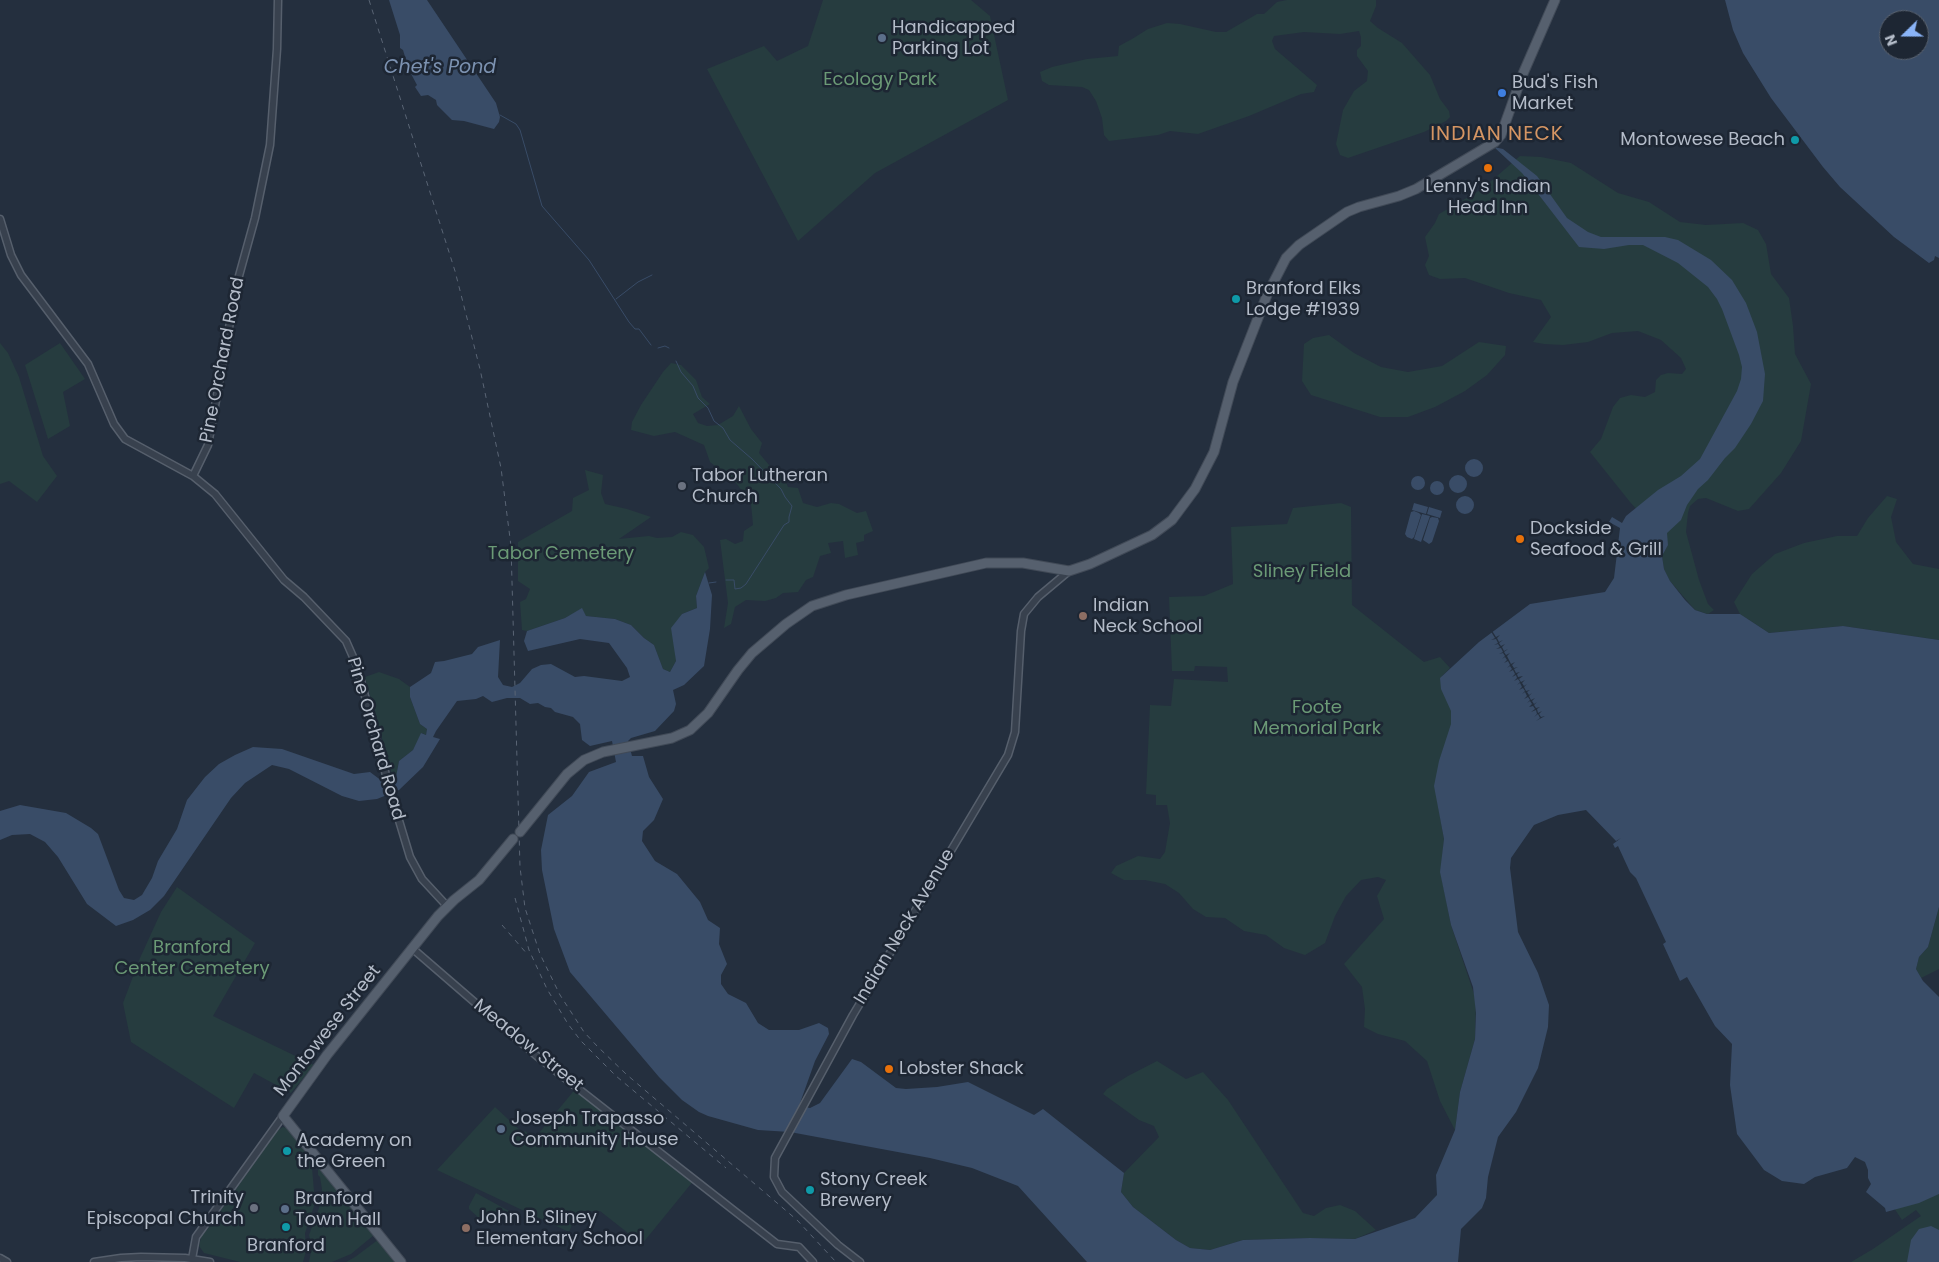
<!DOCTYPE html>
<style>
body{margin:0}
#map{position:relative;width:1939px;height:1262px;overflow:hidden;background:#242f3e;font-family:Poppins,sans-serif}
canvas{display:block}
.north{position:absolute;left:1879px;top:10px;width:50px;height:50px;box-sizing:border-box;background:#1d2633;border:1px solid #59626f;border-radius:50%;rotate:248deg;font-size:14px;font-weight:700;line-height:20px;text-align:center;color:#b4bcc9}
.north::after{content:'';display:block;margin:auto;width:18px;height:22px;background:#8ab4f8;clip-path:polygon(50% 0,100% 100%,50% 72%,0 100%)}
</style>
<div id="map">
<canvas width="1939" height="1262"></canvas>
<div class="north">N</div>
</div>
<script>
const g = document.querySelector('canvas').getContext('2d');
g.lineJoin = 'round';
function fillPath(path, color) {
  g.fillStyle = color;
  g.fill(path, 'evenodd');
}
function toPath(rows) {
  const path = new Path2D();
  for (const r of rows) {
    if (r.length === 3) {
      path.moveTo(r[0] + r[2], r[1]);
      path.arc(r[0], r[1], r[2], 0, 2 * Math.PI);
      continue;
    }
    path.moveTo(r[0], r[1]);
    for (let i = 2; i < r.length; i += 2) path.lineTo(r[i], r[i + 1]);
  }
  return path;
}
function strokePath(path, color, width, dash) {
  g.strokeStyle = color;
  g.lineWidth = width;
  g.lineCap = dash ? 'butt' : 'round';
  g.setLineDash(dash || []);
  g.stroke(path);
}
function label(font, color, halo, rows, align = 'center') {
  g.font = font + ' Poppins,sans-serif';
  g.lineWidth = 5;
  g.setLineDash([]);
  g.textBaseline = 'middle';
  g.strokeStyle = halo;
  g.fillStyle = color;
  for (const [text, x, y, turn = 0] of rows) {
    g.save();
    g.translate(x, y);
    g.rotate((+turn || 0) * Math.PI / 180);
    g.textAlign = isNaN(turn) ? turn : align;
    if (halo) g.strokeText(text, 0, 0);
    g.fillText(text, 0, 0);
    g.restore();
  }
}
const green = toPath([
 [823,0,971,0,990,16,1008,100,875,173,798,241,707,69,764,46,777,61,808,46],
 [1287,0,1376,0,1376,6,1370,21,1378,28,1402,43,1430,75,1440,99,1449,111,1450,117,1446,121,1424,132,1348,158,1340,155,1336,144,1343,110,1354,91,1367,81,1368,71,1357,56,1357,50,1361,46,1361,37,1359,31,1340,34,1304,32,1274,36,1272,41,1275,49,1317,85,1314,92,1301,94,1249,116,1198,134,1170,131,1158,135,1109,141,1104,135,1102,118,1096,101,1089,90,1082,87,1049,85,1042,81,1040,72,1052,67,1087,59,1118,56,1119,46,1132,39,1148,29,1167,23,1180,24,1216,32,1226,32,1257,14,1264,14,1277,2],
 [1520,156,1541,157,1571,163,1618,193,1649,202,1680,222,1706,225,1743,223,1758,230,1766,244,1771,274,1789,298,1793,326,1795,354,1811,384,1801,441,1781,473,1749,509,1738,511,1706,498,1698,499,1690,506,1688,513,1686,532,1699,580,1708,604,1714,610,1708,614,1695,610,1670,581,1664,569,1662,556,1668,544,1630,502,1590,452,1601,439,1613,407,1620,398,1631,395,1645,397,1655,392,1656,380,1661,375,1668,373,1682,374,1686,369,1681,358,1661,340,1638,331,1612,333,1588,342,1563,345,1544,344,1533,342,1551,317,1541,300,1509,293,1465,278,1440,279,1429,275,1425,265,1429,256,1425,237,1435,223,1439,214,1482,189],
 [1329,335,1354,353,1381,367,1408,372,1442,366,1479,342,1506,346,1505,355,1487,375,1465,391,1435,407,1408,417,1380,417,1311,395,1302,381,1304,344,1313,338],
 [0,343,8,353,19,377,43,456,57,476,37,502,9,481,0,484],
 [60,343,85,379,63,392,70,426,48,439,25,365],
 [671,363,681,365,696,380,702,397,710,404,693,414,698,423,707,426,718,425,733,416,739,406,751,429,762,443,759,453,769,465,781,471,788,487,798,488,803,503,817,507,831,503,839,504,857,513,866,511,873,531,864,535,864,541,856,543,858,555,845,558,843,541,828,543,831,553,820,556,813,577,806,580,798,592,783,593,776,598,765,601,746,600,735,607,731,624,724,628,728,603,720,540,726,539,735,544,743,541,744,531,753,525,751,504,737,484,710,462,704,445,675,432,654,436,631,430,632,422,641,405,663,372],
 [585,470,603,475,601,493,605,504,627,509,651,517,619,539,649,536,657,538,672,537,681,532,693,535,704,547,709,568,705,572,696,596,697,608,682,614,679,620,675,623,676,661,670,672,663,669,654,645,644,638,631,625,615,619,586,616,582,609,565,618,527,631,522,630,520,602,526,599,530,589,518,581,518,542,572,511,573,498,589,490],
 [1887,496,1897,499,1891,517,1896,542,1913,564,1939,569,1939,640,1843,626,1769,633,1740,614,1734,602,1752,574,1775,554,1804,543,1837,536,1857,536,1868,518],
 [1341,503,1351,507,1352,605,1424,662,1440,657,1450,668,1442,676,1460,713,1437,799,1444,839,1441,874,1451,925,1476,1000,1475,1039,1460,1092,1455,1130,1440,1101,1427,1061,1405,1041,1378,1034,1364,1027,1365,1009,1362,987,1344,964,1384,919,1377,896,1386,880,1378,877,1361,880,1346,896,1335,916,1325,943,1305,955,1284,948,1266,935,1244,931,1225,918,1206,917,1193,909,1179,893,1165,884,1145,880,1124,880,1111,873,1116,866,1138,856,1160,859,1165,852,1170,823,1167,805,1156,805,1156,795,1146,794,1150,705,1171,706,1174,679,1228,682,1227,667,1195,666,1194,671,1172,671,1169,597,1204,596,1233,584,1231,527,1287,524,1293,508],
 [379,672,399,679,410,687,410,697,420,724,427,729,426,735,422,733,413,750,399,761,396,777,393,778,365,677],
 [177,887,255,943,213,1016,314,1065,291,1093,254,1073,234,1108,131,1042,123,1003,140,958,161,912],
 [1939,907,1939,969,1921,978,1916,969,1919,957,1928,947],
 [1157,1061,1186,1079,1203,1072,1228,1100,1303,1213,1314,1216,1326,1208,1340,1205,1355,1211,1376,1230,1355,1239,1310,1238,1243,1240,1210,1250,1190,1248,1176,1240,1133,1207,1121,1192,1124,1173,1159,1137,1154,1126,1139,1120,1103,1094,1107,1089,1128,1076],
 [577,1087,695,1179,642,1244,600,1211,577,1212,569,1232,437,1170,495,1107,523,1133,525,1131,534,1139],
 [283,1127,289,1129,311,1155,315,1203,305,1233,306,1251,303,1262,240,1262,204,1253,199,1246,202,1234,207,1230,278,1130],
 [318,1165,374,1233,374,1235,351,1254,332,1262,309,1262,312,1247,309,1235,319,1208,322,1189,320,1177,318,1175],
 [1939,1189,1939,1234,1911,1262,1851,1262,1873,1249,1921,1216,1916,1210,1902,1220,1892,1205],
 [476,1193,509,1211,506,1216,480,1219,469,1209,469,1206],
 [379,1239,397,1262,346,1262,355,1257]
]);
const water = toPath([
 [389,0,427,0,496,103,500,117,499,122,494,129,464,121,452,120,437,105,436,100,428,95,421,96,415,87,417,85,409,70,403,50,400,48,400,35],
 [1725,0,1939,0,1939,258,1935,256,1934,260,1929,263,1894,237,1840,187,1823,167,1771,98,1743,53,1733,30],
 [1889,20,1919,20,1919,50,1889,50],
 [1494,147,1503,149,1537,176,1567,218,1588,232,1601,237,1665,237,1678,240,1711,260,1732,280,1746,303,1757,332,1765,374,1763,401,1751,424,1735,448,1725,458,1708,480,1698,489,1687,505,1681,520,1667,533,1668,545,1662,556,1664,569,1670,581,1685,600,1695,610,1707,614,1740,614,1769,633,1843,626,1939,640,1939,907,1928,947,1919,957,1916,969,1923,981,1939,997,1939,1194,1919,1203,1886,1212,1885,1208,1866,1192,1871,1184,1868,1178,1868,1170,1865,1162,1855,1157,1847,1168,1815,1177,1804,1184,1782,1181,1764,1170,1737,1134,1730,1085,1732,1044,1715,1026,1687,977,1680,981,1663,944,1666,942,1636,878,1630,872,1618,846,1615,848,1613,844,1621,838,1616,841,1586,810,1558,815,1534,825,1511,858,1510,868,1518,932,1538,973,1549,1005,1548,1027,1538,1068,1516,1112,1498,1137,1488,1177,1486,1198,1482,1208,1461,1229,1458,1262,1087,1262,1018,1186,972,1168,930,1158,790,1132,758,1130,708,1116,699,1112,682,1100,659,1077,570,972,554,929,542,870,541,850,548,815,572,796,589,772,616,762,612,741,590,746,582,740,580,724,573,717,555,712,551,708,545,707,538,703,530,704,520,698,507,698,492,702,483,696,476,699,457,701,436,731,433,737,440,739,423,767,399,790,377,799,359,801,342,796,289,769,272,765,245,783,231,798,164,896,150,910,133,920,116,926,87,904,58,857,45,842,30,834,12,835,0,840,0,811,20,805,66,813,91,828,98,834,119,890,124,898,134,900,142,895,152,878,158,861,177,829,187,800,205,777,219,764,235,755,253,747,282,749,354,774,370,772,382,781,396,777,399,761,413,750,421,733,426,735,427,729,420,724,410,697,410,687,431,673,435,662,444,661,472,654,478,647,500,640,498,677,503,685,512,687,520,683,532,669,541,665,551,664,575,677,584,676,622,681,630,677,627,668,609,643,580,639,528,651,524,641,527,631,565,618,582,608,586,616,615,619,631,625,644,638,654,645,663,669,670,672,676,661,671,628,682,614,697,608,696,596,705,572,712,595,710,629,704,666,684,685,673,690,676,704,674,711,655,731,631,738,628,741,632,756,643,756,649,777,663,799,654,820,643,831,642,841,655,861,677,874,700,902,708,920,720,928,719,944,727,964,721,975,721,984,728,994,746,1003,758,1023,769,1030,799,1030,819,1023,828,1028,829,1034,815,1061,799,1106,810,1108,820,1103,852,1059,861,1062,896,1088,906,1089,937,1087,968,1082,1034,1115,1043,1109,1124,1173,1121,1192,1133,1207,1176,1240,1190,1248,1210,1250,1243,1240,1310,1238,1355,1239,1415,1218,1437,1195,1436,1175,1455,1130,1460,1092,1475,1039,1476,1013,1473,987,1451,925,1440,872,1444,839,1434,786,1439,761,1451,724,1451,711,1441,689,1440,678,1479,642,1530,604,1605,592,1614,578,1620,528,1609,522,1612,517,1622,523,1626,516,1658,490,1681,476,1700,459,1737,391,1741,379,1742,367,1739,355,1722,309,1717,299,1708,287,1678,263,1643,245,1629,245,1604,249,1579,247,1522,173],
 [1474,468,9],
 [1458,484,9],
 [1418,483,7],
 [1437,488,7],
 [1465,505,9],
 [1414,503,1428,507,1426,514,1412,510],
 [1429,507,1442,511,1440,518,1427,514],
 [1414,511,1419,513,1421,515,1414,537,1412,539,1407,537,1405,534,1411,512],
 [1422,514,1430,516,1421,542,1414,539],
 [1432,517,1438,518,1439,521,1432,542,1429,544,1423,540,1430,518],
 [1931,1226,1939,1230,1939,1262,1907,1262,1911,1240,1919,1229]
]);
const pier = toPath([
 [1491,629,1496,637,1500,635,1497,638,1499,642,1503,640,1499,643,1501,646,1505,644,1502,647,1504,651,1508,649,1504,652,1506,655,1510,653,1507,656,1509,660,1513,658,1509,660,1511,664,1515,662,1512,665,1514,668,1518,667,1514,669,1516,673,1520,672,1517,674,1518,677,1523,676,1519,679,1521,682,1525,680,1522,683,1524,686,1527,684,1524,687,1526,691,1530,690,1527,692,1529,695,1532,693,1529,696,1531,700,1535,698,1532,701,1534,704,1537,702,1534,705,1536,708,1540,707,1537,709,1538,713,1542,711,1539,714,1541,717,1545,716,1536,721,1540,718,1538,714,1534,717,1537,714,1536,710,1531,712,1535,709,1533,706,1529,707,1532,704,1530,701,1527,703,1530,700,1528,697,1524,699,1527,696,1525,692,1522,694,1525,691,1523,688,1519,690,1522,687,1520,683,1517,685,1520,682,1518,679,1514,681,1517,678,1516,675,1512,677,1515,674,1513,670,1509,672,1512,669,1510,666,1507,668,1510,665,1508,661,1504,663,1507,660,1505,657,1502,659,1505,656,1503,653,1499,654,1503,652,1501,648,1496,649,1500,647,1498,644,1494,645,1498,643,1496,639,1491,640,1495,638,1490,630]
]);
const stream = toPath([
 [500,115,516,124,520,130,542,206,589,260,629,322,635,329,639,329,651,345],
 [616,299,638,282,652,275],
 [658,348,665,346,669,348],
 [676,361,681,372,693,386,698,398,708,408,714,421,723,428,730,440,752,459,781,489,785,497,792,506,789,517,789,522,784,525,746,584,741,588,735,589,734,580,726,580],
 [709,583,716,582]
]);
const minor = toPath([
 [0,219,11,255,21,275,88,364,114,424,125,439,193,476,215,494,284,580,304,597,346,641,357,666,391,794,410,857,422,879,447,906],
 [193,476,208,445,237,283,255,218,270,145,277,49,278,0],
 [413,949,538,1057,732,1209,777,1244,799,1247,813,1262],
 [0,1258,7,1262],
 [192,1259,196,1237,283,1116],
 [94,1262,121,1258,141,1257,185,1258,210,1262],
 [860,1262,838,1245,782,1192,774,1177,775,1158,853,1015,1008,755,1015,732,1021,631,1024,614,1038,597,1069,571]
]);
const major = toPath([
 [520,832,567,774,584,760,603,752,672,738,690,730,708,713,738,670,752,653,786,624,812,606,846,595,986,563,1023,563,1069,571,1090,564,1152,535,1172,520,1195,489,1214,452,1233,382,1267,295,1286,258,1299,245,1347,212,1359,207,1399,196,1416,189,1495,142,1501,135,1522,76,1555,0],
 [401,1262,283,1116,327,1055,438,916,454,900,479,880,513,839]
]);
const rail = toPath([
 [369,0,455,271,480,369,501,468,511,546,520,867,525,908,540,954,560,995,584,1032,597,1046,626,1074,797,1220,836,1262],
 [515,898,529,950,547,989,568,1024,581,1041,616,1076,726,1168],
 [502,925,528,955]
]);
const markers = [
 [882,38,5,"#5c6f8a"],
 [1502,93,5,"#3f7fe0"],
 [1795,140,5,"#0f9aa8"],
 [1488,168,5,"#e8710a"],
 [1236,299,5,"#0f9aa8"],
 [682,486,5,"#6b7280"],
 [1520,539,5,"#e8710a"],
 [1083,616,5,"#8d6e63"],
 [889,1069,5,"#e8710a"],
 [501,1129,5,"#5c6f8a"],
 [287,1151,5,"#0f9aa8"],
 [810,1190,5,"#0f9aa8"],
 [254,1208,5,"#6b7280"],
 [285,1209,5,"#5c6f8a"],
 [286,1227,5,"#0f9aa8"],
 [466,1228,5,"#8d6e63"]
];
const poiNames = [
 ["Handicapped",892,28],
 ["Parking Lot",892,49],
 ["Bud's Fish",1512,83],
 ["Market",1512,104],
 ["Montowese Beach",1785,140,"right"],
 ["Lenny's Indian",1488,187,"center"],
 ["Head Inn",1488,208,"center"],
 ["Branford Elks",1246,289],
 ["Lodge #1939",1246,310],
 ["Tabor Lutheran",692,476],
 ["Church",692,497],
 ["Dockside",1530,529],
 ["Seafood & Grill",1530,550],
 ["Indian",1093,606],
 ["Neck School",1093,627],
 ["Lobster Shack",899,1069],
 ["Joseph Trapasso",511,1119],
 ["Community House",511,1140],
 ["Academy on",297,1141],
 ["the Green",297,1162],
 ["Stony Creek",820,1180],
 ["Brewery",820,1201],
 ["Trinity",244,1198,"right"],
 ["Episcopal Church",244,1219,"right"],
 ["Branford",295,1199],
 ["Town Hall",295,1220],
 ["John B. Sliney",476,1218],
 ["Elementary School",476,1239],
 ["Branford",286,1246,"center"]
];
const parkNames = [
 ["Ecology Park",880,80],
 ["Tabor Cemetery",561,554],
 ["Sliney Field",1302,572],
 ["Foote",1317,708],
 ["Memorial Park",1317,729],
 ["Branford",192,948],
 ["Center Cemetery",192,969]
];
const streetNames = [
 ["Pine Orchard Road",223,360,-79],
 ["Pine Orchard Road",375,739,74],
 ["Indian Neck Avenue",905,927,-59],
 ["Montowese Street",328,1031,-52],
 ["Meadow Street",528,1046,39]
];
const waterNames = [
 ["Chet's Pond",440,68]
];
const quarterNames = [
 ["INDIAN NECK",1497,135]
];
fillPath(green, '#263c3f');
fillPath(water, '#394c67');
fillPath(pier, '#242f3e');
strokePath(stream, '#394c67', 1);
strokePath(minor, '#565f6c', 9);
strokePath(major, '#414a57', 11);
strokePath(minor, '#38414e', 6);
strokePath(major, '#56606e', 9);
strokePath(rail, '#5a6575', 1, [5, 5]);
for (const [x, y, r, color] of markers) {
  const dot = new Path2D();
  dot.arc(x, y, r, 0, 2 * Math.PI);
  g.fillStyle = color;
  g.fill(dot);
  strokePath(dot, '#1d2633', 2);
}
label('18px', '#b4bcc9', '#1d2633', poiNames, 'left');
label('18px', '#6b9a76', '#1d2633', parkNames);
label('18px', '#b4bcc9', '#1d2633', streetNames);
label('italic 19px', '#7c92b1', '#1d2633', waterNames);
g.letterSpacing = '1px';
label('20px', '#d59563', '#1d2633', quarterNames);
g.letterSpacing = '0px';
</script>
